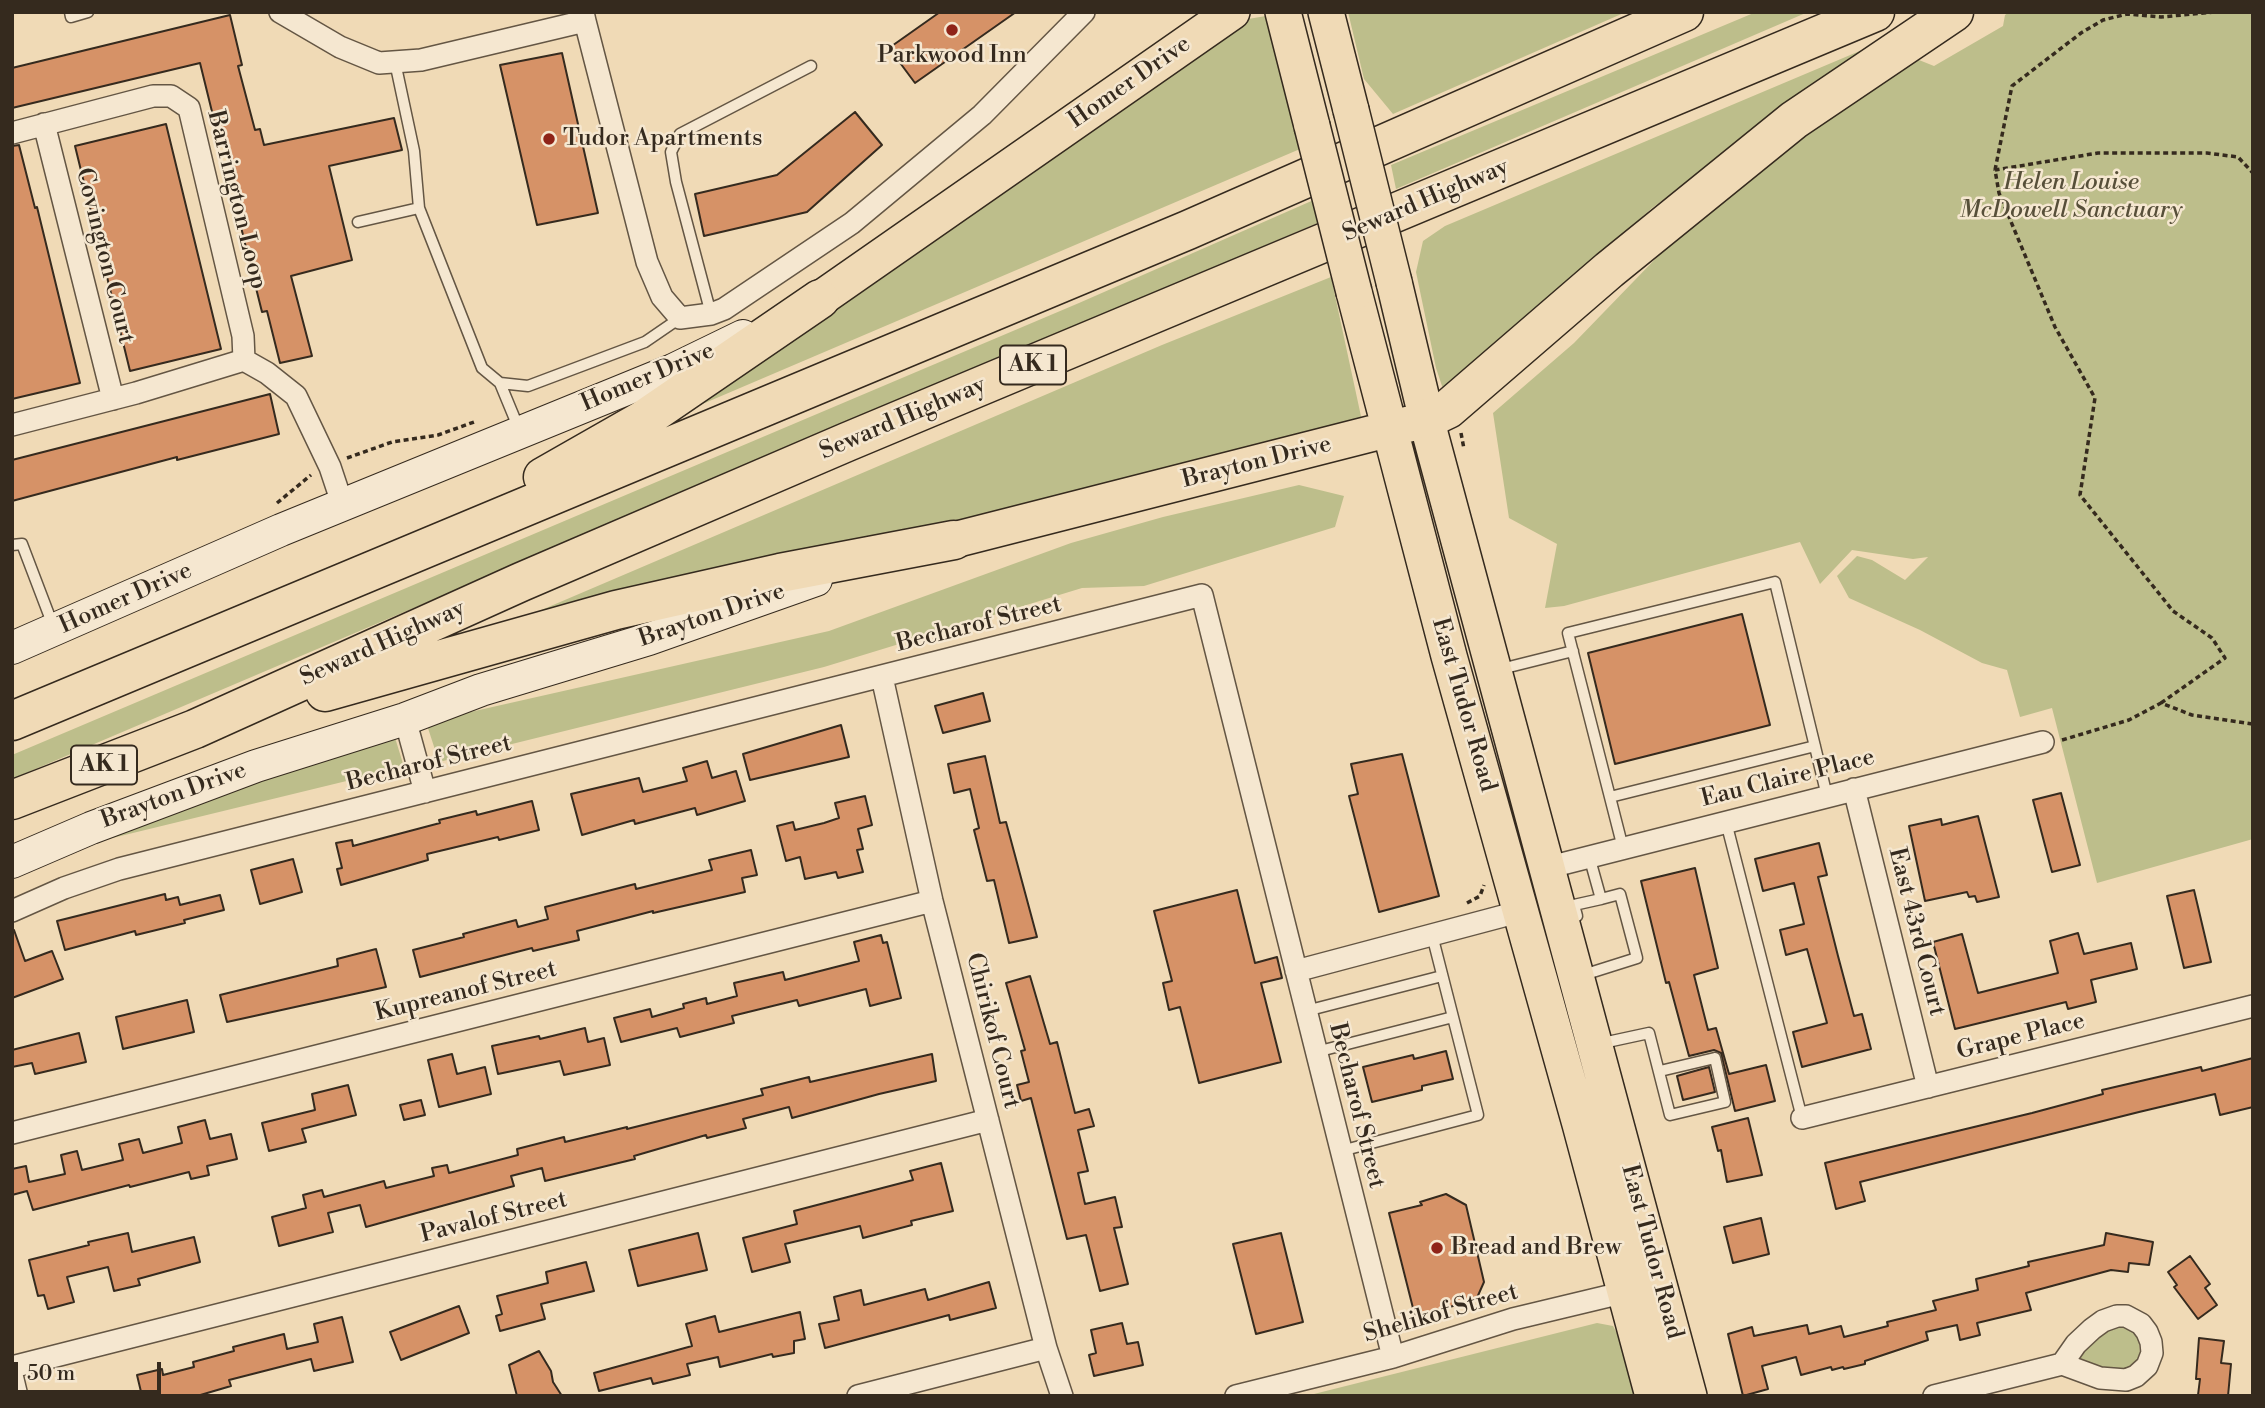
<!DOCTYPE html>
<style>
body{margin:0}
#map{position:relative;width:2265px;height:1408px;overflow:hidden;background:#f0dab6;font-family:"Libre Bodoni",serif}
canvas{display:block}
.frame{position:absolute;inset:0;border:14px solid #352a1e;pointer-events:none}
.scale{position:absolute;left:14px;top:1362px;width:147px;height:32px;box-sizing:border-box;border:4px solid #352a1e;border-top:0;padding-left:9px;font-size:21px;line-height:24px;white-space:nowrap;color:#352a1e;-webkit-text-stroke:5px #f5e7d0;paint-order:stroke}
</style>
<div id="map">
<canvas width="2265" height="1408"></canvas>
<div class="frame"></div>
<div class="scale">50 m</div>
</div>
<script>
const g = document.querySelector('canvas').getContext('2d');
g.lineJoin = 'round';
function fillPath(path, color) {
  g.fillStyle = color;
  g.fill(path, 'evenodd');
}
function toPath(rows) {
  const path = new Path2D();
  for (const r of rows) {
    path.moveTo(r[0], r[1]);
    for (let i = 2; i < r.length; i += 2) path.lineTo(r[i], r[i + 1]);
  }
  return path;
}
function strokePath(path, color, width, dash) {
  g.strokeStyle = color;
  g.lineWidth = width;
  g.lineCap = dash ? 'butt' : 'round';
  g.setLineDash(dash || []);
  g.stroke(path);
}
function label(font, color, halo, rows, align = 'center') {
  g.font = font + ' "Libre Bodoni",serif';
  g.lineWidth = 5;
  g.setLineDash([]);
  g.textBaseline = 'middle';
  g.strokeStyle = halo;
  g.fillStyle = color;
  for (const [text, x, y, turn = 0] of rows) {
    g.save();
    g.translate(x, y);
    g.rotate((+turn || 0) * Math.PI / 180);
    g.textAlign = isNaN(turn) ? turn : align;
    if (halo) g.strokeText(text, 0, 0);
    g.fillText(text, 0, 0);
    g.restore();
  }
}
const green = toPath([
 [1348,12,1626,12,1393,114,1364,79],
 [1756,12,1808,12,1396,189,1391,165],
 [2009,12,2253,12,2253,839,2097,883,2052,708,2020,717,2007,670,1982,663,1920,630,1849,598,1837,576,1857,556,1872,560,1905,580,1928,557,1913,559,1852,550,1820,584,1800,542,1564,606,1545,608,1557,544,1509,518,1493,413,1574,343,1663,251,1787,136,1914,58,1934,66,2003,26,2005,15],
 [1266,16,1300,149,658,423,672,408,1110,119,1248,19],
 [1900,34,1783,112,1652,208,1461,381,1443,389,1436,368,1416,272,1423,241,1445,226],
 [1316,199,1320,222,12,779,12,755,1079,303],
 [1331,277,1362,421,521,627,518,620,1162,345],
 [1299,485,1344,496,1335,527,1144,586,1082,588,824,667,439,762,426,722,829,631,1071,543,1163,517],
 [393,731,404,767,100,841],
 [1597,1323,1613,1326,1620,1339,1635,1396,1306,1396],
 [2121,1326,2133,1331,2139,1339,2140,1353,2136,1363,2128,1369,2109,1370,2081,1361,2080,1356,2101,1334,2113,1327]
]);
const building = toPath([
 [940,12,1016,12,915,83,889,48,940,12],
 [230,15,242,65,238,66,255,130,260,129,264,145,394,118,402,150,329,166,352,260,291,276,312,356,280,363,267,311,262,312,249,260,234,198,239,197,222,131,217,132,200,63,12,108,12,68,230,15],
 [562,53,598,213,537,225,500,65,562,53],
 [855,112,882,145,807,212,704,236,695,194,777,175,855,112],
 [166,124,221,349,130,371,75,146,166,124],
 [19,145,35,208,37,207,80,383,12,399,12,146,19,145],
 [270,394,279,434,177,460,177,457,12,501,12,460,270,394],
 [1742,614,1770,725,1615,764,1588,653,1742,614],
 [983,693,990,721,943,733,935,706,983,693],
 [841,725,849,757,750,780,743,754,841,725],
 [1402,754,1439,896,1379,912,1349,796,1358,794,1351,764,1402,754],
 [985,756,1000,823,1006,822,1037,937,1009,943,994,880,987,881,974,830,979,828,970,789,954,793,948,764,985,756],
 [707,761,712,778,736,771,745,801,697,815,695,808,635,824,634,820,582,835,571,794,639,778,643,792,687,781,683,768,707,761],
 [2061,793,2080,865,2052,872,2033,800,2061,793],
 [865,796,872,825,858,829,863,849,857,850,863,872,838,878,836,872,805,879,800,857,786,861,777,826,793,822,795,830,824,823,839,818,835,803,865,796],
 [532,801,539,830,499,840,498,837,427,854,428,860,341,885,337,869,342,868,336,843,352,840,353,846,440,823,439,820,476,811,477,815,532,801],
 [1978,816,1999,897,1977,902,1975,896,1969,897,1967,892,1925,901,1909,826,1941,819,1942,825,1978,816],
 [1819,843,1827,875,1818,877,1838,956,1854,1016,1862,1014,1871,1049,1802,1067,1793,1032,1827,1023,1807,949,1786,955,1780,930,1804,924,1794,883,1763,891,1755,859,1819,843],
 [751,850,757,875,742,878,745,892,653,913,653,911,577,931,579,940,533,951,532,948,420,977,413,950,464,937,463,934,516,920,518,927,548,919,545,907,635,884,636,889,712,870,709,860,751,850],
 [293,859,302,892,260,904,251,870,293,859],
 [1695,868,1718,968,1694,975,1708,1030,1716,1028,1729,1074,1766,1065,1775,1101,1735,1111,1721,1053,1714,1050,1689,1056,1669,982,1666,983,1641,881,1695,868],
 [1237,890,1255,963,1277,957,1282,978,1261,983,1281,1062,1199,1083,1180,1007,1169,1010,1163,983,1172,981,1154,911,1237,890],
 [2194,890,2211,962,2184,968,2167,896,2194,890],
 [165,894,166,900,178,897,180,905,220,895,224,910,184,920,185,923,136,935,135,931,65,950,57,921,165,894],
 [14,930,25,961,52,951,63,979,12,998,12,931,14,930],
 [2078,933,2084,954,2131,943,2137,969,2091,980,2096,1002,2068,1009,2066,1002,1955,1029,1933,942,1962,934,1978,993,2058,973,2050,941,2078,933],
 [881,935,883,943,887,942,901,998,870,1006,866,989,799,1006,797,1000,732,1016,734,1023,680,1037,677,1028,621,1042,614,1018,650,1009,652,1017,684,1008,683,1004,706,998,707,1004,737,996,734,983,783,972,785,980,859,961,854,942,881,935],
 [376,949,386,987,227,1022,220,995,338,966,337,959,376,949],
 [1030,976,1050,1044,1057,1042,1075,1113,1089,1109,1094,1126,1078,1130,1088,1171,1078,1173,1085,1204,1115,1197,1122,1227,1114,1228,1128,1284,1100,1291,1086,1235,1067,1239,1031,1098,1021,1101,1017,1085,1029,1082,1021,1051,1025,1050,1006,983,1030,976],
 [187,1000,194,1032,123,1049,116,1017,187,1000],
 [585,1028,588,1042,604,1038,610,1065,564,1075,560,1061,498,1074,492,1046,539,1036,540,1039,585,1028],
 [79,1033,86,1062,35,1074,32,1063,12,1067,12,1050,79,1033],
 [1446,1051,1453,1079,1422,1086,1422,1090,1372,1102,1363,1067,1413,1055,1414,1059,1446,1051],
 [452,1054,457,1074,485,1067,491,1094,439,1107,428,1060,452,1054],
 [932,1054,936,1081,879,1094,792,1118,789,1107,743,1119,746,1128,707,1138,706,1135,634,1156,635,1159,545,1181,542,1168,511,1176,514,1186,366,1227,360,1205,328,1213,333,1232,279,1246,272,1217,306,1208,303,1195,322,1190,324,1197,384,1181,386,1188,434,1176,432,1168,447,1165,449,1173,518,1155,517,1149,564,1137,565,1142,627,1127,627,1129,763,1095,761,1089,809,1077,810,1082,932,1054],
 [2253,1058,2253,1107,2220,1115,2215,1094,2139,1112,1860,1182,1865,1201,1836,1209,1825,1163,2032,1113,2103,1094,2102,1090,2201,1067,2202,1071,2253,1058],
 [1709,1067,1715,1092,1683,1100,1677,1076,1709,1067],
 [348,1085,356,1115,302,1129,306,1142,269,1151,262,1123,315,1110,312,1094,348,1085],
 [421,1100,425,1115,404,1120,400,1105,421,1100],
 [1748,1118,1762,1175,1727,1182,1721,1150,1718,1151,1712,1127,1748,1118],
 [205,1120,210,1139,231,1134,237,1159,207,1166,209,1175,191,1179,189,1172,130,1187,129,1185,33,1210,27,1191,12,1195,12,1169,26,1166,29,1182,65,1174,61,1155,77,1151,82,1170,123,1160,119,1144,139,1139,143,1153,182,1143,178,1127,205,1120],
 [941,1163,953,1211,911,1221,912,1225,863,1238,860,1226,785,1244,790,1262,752,1272,743,1238,797,1224,794,1211,913,1180,910,1171,941,1163],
 [1446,1194,1466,1205,1484,1282,1476,1300,1415,1316,1389,1213,1422,1205,1420,1202,1446,1194],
 [1761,1218,1769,1254,1733,1263,1724,1227,1761,1218],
 [128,1233,132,1252,194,1237,200,1262,138,1279,140,1285,114,1291,108,1267,67,1277,74,1302,48,1309,44,1295,38,1296,29,1260,89,1245,88,1242,128,1233],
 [698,1233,707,1270,638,1286,629,1250,698,1233],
 [1281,1233,1303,1322,1256,1334,1233,1244,1281,1233],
 [2106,1233,2153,1242,2149,1265,2129,1263,2128,1272,2111,1270,2026,1293,2031,1310,1977,1323,1980,1335,1960,1340,1957,1325,1926,1332,1928,1340,1865,1361,1865,1364,1844,1369,1843,1367,1832,1370,1831,1367,1801,1375,1796,1357,1762,1366,1768,1389,1743,1396,1728,1334,1752,1327,1754,1336,1807,1325,1809,1334,1841,1326,1844,1337,1888,1326,1887,1322,1936,1310,1933,1301,1978,1290,1976,1279,2029,1266,2028,1262,2104,1245,2106,1233],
 [2190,1256,2210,1284,2205,1288,2217,1305,2198,1319,2174,1287,2177,1285,2168,1272,2190,1256],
 [586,1262,594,1291,541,1304,545,1319,500,1331,496,1316,502,1314,497,1296,548,1283,546,1272,586,1262],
 [989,1282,996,1308,950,1320,949,1315,825,1348,819,1324,839,1320,834,1297,861,1290,864,1305,925,1289,928,1300,989,1282],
 [459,1306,469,1333,401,1360,390,1332,459,1306],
 [800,1312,805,1339,794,1341,794,1353,773,1357,772,1354,720,1367,718,1357,687,1364,690,1375,653,1384,651,1378,599,1391,594,1373,692,1346,686,1324,715,1316,719,1332,800,1312],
 [342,1317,353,1362,314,1371,311,1359,229,1380,231,1386,197,1396,142,1396,137,1375,162,1369,163,1375,194,1367,193,1362,234,1351,233,1347,284,1334,287,1349,318,1342,314,1324,342,1317],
 [1122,1323,1127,1344,1138,1342,1143,1365,1094,1376,1089,1355,1096,1353,1091,1330,1122,1323],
 [2199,1338,2224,1341,2221,1363,2231,1364,2228,1396,2198,1395,2200,1379,2196,1379,2199,1338],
 [539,1351,551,1371,553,1382,562,1396,517,1396,509,1365,539,1351]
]);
const path = toPath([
 [1995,170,2012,86,2081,33,2103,20,2127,14,2161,17,2214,12],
 [1461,433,1464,449],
 [347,458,392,442,438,435,474,422],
 [277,503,311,475],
 [2161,703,2225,658,2212,638,2173,611,2080,495,2095,398,2055,327,1999,193,1995,170,2098,153,2207,153,2238,157,2253,173],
 [2062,740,2129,720,2161,703,2192,715,2253,724],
 [1467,903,1480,896,1484,885]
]);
const lane = toPath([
 [70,12,71,17,88,12],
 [419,208,482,368,500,383,528,386,645,342,680,318],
 [358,222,419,208,414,151,395,62],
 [711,314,676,182,671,152,680,134,811,66],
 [500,383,519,429],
 [12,545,22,544,54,628],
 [1497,670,1573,651],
 [1610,797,1815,746],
 [1726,822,1802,1118],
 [1623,848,1568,633,1775,582,1827,796],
 [1577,916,1574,905,1601,899],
 [1580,976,1637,958,1620,894,1601,899,1589,856],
 [1306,1011,1442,976],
 [1598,1044,1649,1033,1670,1115,1725,1102,1715,1058,1660,1071],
 [1316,1052,1453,1017],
 [1341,1151,1478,1115,1432,935]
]);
const street = toPath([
 [280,12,340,47,379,63,421,60,585,21,583,12],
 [585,21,647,262,662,297,680,318,711,314,724,309,852,223,982,115,1084,12],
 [44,124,113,399],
 [12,133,153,96,171,96,189,108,243,336,244,360,136,393,12,425],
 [244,360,267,373,296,396,330,467,343,506],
 [882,677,932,901,1046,1348,1062,1396],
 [405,719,425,792],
 [1854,789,1928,1087],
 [1546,868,2043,742],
 [12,911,64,888,119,869,1202,595,1393,1357],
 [1296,971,1522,911],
 [1802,1118,2253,1006],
 [12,1133,932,901],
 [12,1367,988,1120],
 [12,1375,17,1396],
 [858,1396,1046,1348],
 [1236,1396,1393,1357,1513,1319,1634,1290],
 [1934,1396,2062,1364,2100,1378,2126,1380,2136,1376,2147,1366,2152,1353,2151,1342,2147,1332,2141,1324,2126,1316,2117,1316,2103,1321,2092,1329,2076,1344,2062,1364]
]);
const secondary = toPath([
 [12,648,281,530,673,370,743,336],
 [12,862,91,828,256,766,405,719,481,690,649,639,816,580]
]);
const primary = toPath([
 [1283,12,1312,126],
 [1326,12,1351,110],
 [1394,282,1431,437,1689,1396],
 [1354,292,1449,656,1580,1124,1653,1396],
 [820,299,1232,12],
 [954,540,1409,424]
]);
const highway = toPath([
 [1427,419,1448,409,1609,270,1794,120,1954,12],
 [543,477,643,420,820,299],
 [325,692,616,610,780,573,954,540],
 [12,721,1188,230,1684,12],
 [12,800,195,729,521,582,847,442,1875,12]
]);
const primaryBridge = toPath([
 [1351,110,1394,282],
 [1312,126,1354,292]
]);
const markers = [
 [952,30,7,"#8f2418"],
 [549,139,7,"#8f2418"],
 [1437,1248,7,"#8f2418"]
];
const shields = [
 [1033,365,66],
 [104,765,66]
];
const shieldNames = [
 ["AK 1",1033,365],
 ["AK 1",104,765]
];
const poiNames = [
 ["Parkwood Inn",952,56,"center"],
 ["Tudor Apartments",563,139],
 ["Bread and Brew",1451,1248]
];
const streetNames = [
 ["Homer Drive",1130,83,-35],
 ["Barrington Loop",236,200,76],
 ["Seward Highway",1426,201,-23],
 ["Covington Court",104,256,76],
 ["Homer Drive",648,378,-23],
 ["Seward Highway",903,419,-23],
 ["Brayton Drive",1257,463,-14],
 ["Homer Drive",126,599,-24],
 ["Brayton Drive",712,616,-19],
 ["Becharof Street",979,625,-14],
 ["Seward Highway",383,644,-24],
 ["East Tudor Road",1463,705,74],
 ["Becharof Street",429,764,-14],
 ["Eau Claire Place",1788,779,-14],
 ["Brayton Drive",174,796,-20],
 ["East 43rd Court",1916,932,76],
 ["Kupreanof Street",466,992,-14],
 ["Chirikof Court",992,1031,76],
 ["Grape Place",2021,1037,-14],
 ["Becharof Street",1356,1106,76],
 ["Pavalof Street",494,1218,-14],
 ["East Tudor Road",1651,1252,75],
 ["Shelikof Street",1441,1314,-16]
];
const parkNames = [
 ["Helen Louise",2071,183],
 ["McDowell Sanctuary",2071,211]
];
fillPath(green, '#bdbe8b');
fillPath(building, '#d69267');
strokePath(building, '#352a1e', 2);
strokePath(lane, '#645644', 13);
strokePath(street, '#645644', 24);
strokePath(secondary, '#352a1e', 34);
strokePath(primary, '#352a1e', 38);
strokePath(highway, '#352a1e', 41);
strokePath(path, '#352a1e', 3.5, [5, 3.5]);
strokePath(lane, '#f5e7d0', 10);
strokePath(street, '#f5e7d0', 21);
strokePath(secondary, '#f5e7d0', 32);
strokePath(primary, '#f0dab6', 35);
strokePath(highway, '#f0dab6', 38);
strokePath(primaryBridge, '#352a1e', 38, []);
strokePath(primaryBridge, '#f0dab6', 35);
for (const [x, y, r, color] of markers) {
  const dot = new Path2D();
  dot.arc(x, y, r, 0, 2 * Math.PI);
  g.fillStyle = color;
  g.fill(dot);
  strokePath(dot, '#f5e7d0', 2.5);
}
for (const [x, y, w] of shields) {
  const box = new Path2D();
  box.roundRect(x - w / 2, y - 19.5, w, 39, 5);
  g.fillStyle = '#f5e7d0';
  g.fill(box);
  strokePath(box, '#352a1e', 2);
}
label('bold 23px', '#352a1e', null, shieldNames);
label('24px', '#352a1e', '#f5e7d0', poiNames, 'left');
label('24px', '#352a1e', '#f5e7d0', streetNames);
label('italic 24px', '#574f39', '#f5e7d0', parkNames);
</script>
